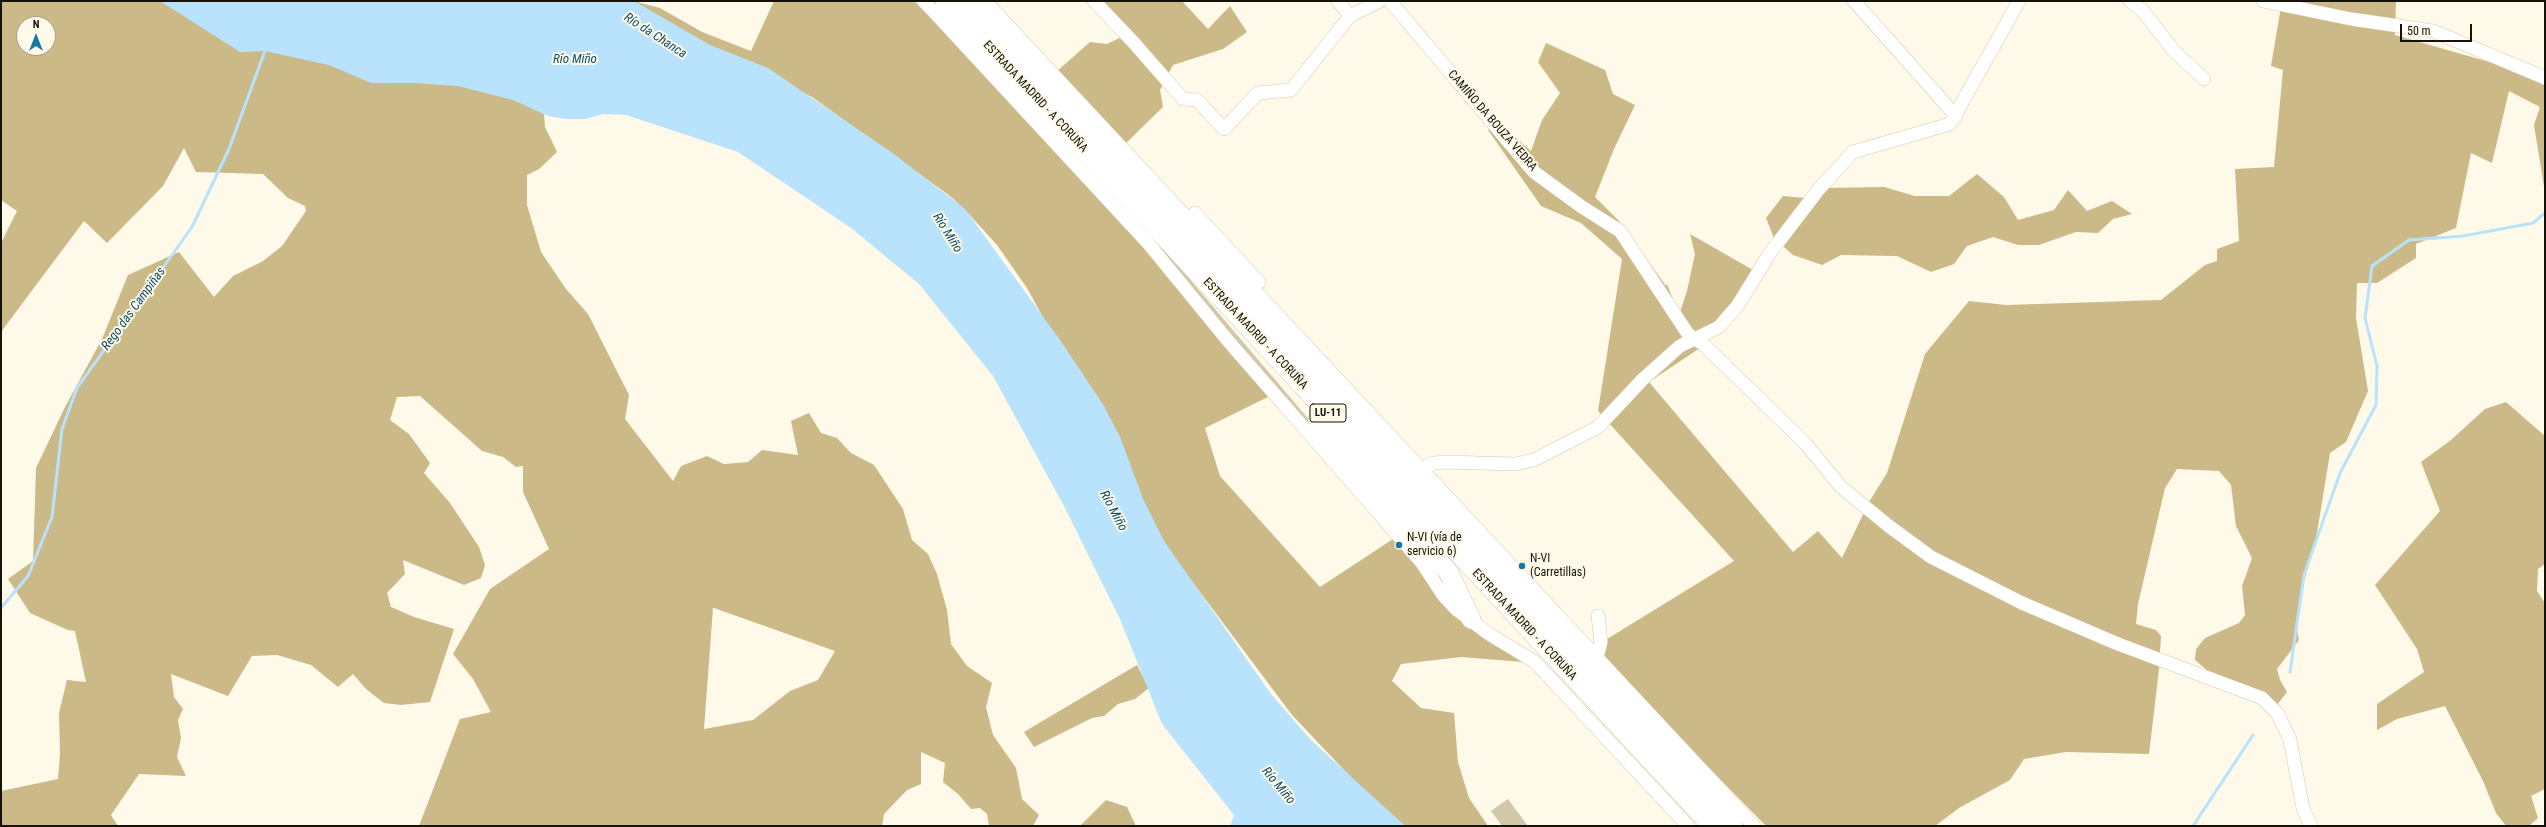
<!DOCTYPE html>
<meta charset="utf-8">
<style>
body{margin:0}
#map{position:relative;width:2546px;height:827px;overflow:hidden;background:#fef9e9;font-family:"Roboto Condensed",sans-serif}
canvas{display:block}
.frame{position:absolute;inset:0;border:2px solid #151209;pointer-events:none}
.north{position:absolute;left:16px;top:16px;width:40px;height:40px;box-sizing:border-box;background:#fef9e9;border:1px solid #a19d8f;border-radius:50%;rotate:0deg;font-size:11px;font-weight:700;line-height:16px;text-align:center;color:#151209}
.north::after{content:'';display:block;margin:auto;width:14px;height:18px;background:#1878a5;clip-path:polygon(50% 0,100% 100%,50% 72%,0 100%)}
.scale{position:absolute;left:2400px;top:24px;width:72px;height:18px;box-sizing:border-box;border:2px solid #151209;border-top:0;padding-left:5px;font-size:12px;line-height:14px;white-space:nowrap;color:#151209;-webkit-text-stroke:3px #fef9e9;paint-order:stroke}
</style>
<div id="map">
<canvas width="2546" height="827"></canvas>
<div class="frame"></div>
<div class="north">N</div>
<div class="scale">50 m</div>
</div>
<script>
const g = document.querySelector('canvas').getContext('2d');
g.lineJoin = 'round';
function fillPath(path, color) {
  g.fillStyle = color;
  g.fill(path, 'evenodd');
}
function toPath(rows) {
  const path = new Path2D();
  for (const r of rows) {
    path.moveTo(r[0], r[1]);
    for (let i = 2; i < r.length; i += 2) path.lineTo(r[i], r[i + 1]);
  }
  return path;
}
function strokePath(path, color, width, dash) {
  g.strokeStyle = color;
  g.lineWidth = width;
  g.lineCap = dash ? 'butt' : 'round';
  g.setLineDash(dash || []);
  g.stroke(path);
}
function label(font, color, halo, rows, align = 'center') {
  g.font = font + ' "Roboto Condensed",sans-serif';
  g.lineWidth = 4;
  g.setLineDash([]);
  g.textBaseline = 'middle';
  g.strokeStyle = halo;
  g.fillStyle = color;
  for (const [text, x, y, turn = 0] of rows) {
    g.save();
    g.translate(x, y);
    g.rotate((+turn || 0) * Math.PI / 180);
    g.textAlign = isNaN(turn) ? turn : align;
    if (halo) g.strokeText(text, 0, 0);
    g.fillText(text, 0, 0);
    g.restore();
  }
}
const green = toPath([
 [929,1,934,1,1147,229,1351,469,1442,571,1455,602],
 [1508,799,1528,826,1502,826,1491,811]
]);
const forest = toPath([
 [1,1,167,1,543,101,545,127,557,152,539,169,527,175,527,205,541,252,566,289,588,314,629,395,625,419,673,481,681,466,707,456,724,464,748,462,762,450,798,455,791,421,809,413,821,433,837,438,851,453,874,465,903,509,912,540,928,554,937,574,947,610,951,644,967,666,992,683,986,707,993,735,1016,768,1022,799,1039,815,1033,826,989,826,987,814,980,808,971,809,958,794,943,782,945,763,921,752,921,784,907,790,884,814,882,826,419,826,460,719,491,712,473,679,453,654,490,589,549,549,523,492,523,466,516,467,503,457,482,451,420,396,397,397,390,420,409,434,430,463,424,473,450,503,479,547,485,565,481,578,464,585,403,560,405,574,387,593,391,607,414,617,454,629,430,702,401,705,384,703,366,689,353,674,338,687,311,665,277,655,252,656,228,696,171,674,174,697,183,709,178,720,181,738,177,757,186,776,139,774,111,815,118,826,1,826,1,791,58,779,60,754,59,713,67,680,86,682,75,631,68,630,30,613,8,579,33,561,36,468,65,407,102,339,128,275,179,252,214,297,233,276,263,261,282,246,306,211,305,206,288,198,263,174,196,172,184,148,163,186,107,243,84,221,1,332,1,243,17,211,1,200],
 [24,24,48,24,48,48,24,48],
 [713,608,714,608,835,651,818,680,790,691,753,720,704,729],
 [633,1,660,8,702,32,751,51,774,1,914,1,917,4,1062,152,1272,395,1205,428,1220,476,1320,587,1393,539,1412,557,1448,610,1480,636,1523,662,1461,657,1401,664,1392,681,1421,708,1454,713,1458,762,1469,798,1488,826,1405,826,1362,789,1292,715,1161,540,1116,451,1027,288,997,245,966,211,950,196,812,97,760,72,694,55],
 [1097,1,1182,1,1208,29,1230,6,1247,32,1223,49,1173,65,1160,90,1163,107,1123,146,1055,73,1090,42,1107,44,1130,33],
 [2282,1,2396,1,2395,35,2545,78,2545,193,2534,125,2540,107,2509,91,2492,163,2471,153,2456,228,2416,244,2416,258,2377,283,2357,283,2356,318,2368,391,2346,442,2330,453,2315,545,2300,594,2296,624,2299,640,2277,669,2280,680,2287,692,2276,706,2208,671,2195,660,2196,649,2205,638,2239,623,2245,615,2242,586,2252,558,2236,526,2231,485,2219,471,2177,469,2165,488,2138,604,2136,624,2156,630,2161,636,2159,669,2149,754,2066,752,2024,759,2010,780,1959,808,1935,826,1766,826,1657,715,1594,647,1734,561,1598,411,1622,259,1581,223,1541,206,1488,130,1499,123,1531,151,1542,120,1560,93,1538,62,1546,43,1605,70,1613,94,1635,105,1614,149,1595,197,1619,221,1666,286,1667,284,1679,315,1687,291,1695,254,1690,234,1753,270,1703,346,1649,382,1793,552,1818,531,1842,558,1869,502,1887,473,1925,354,1969,301,2006,305,2161,300,2205,265,2217,261,2217,249,2239,241,2235,169,2274,167,2283,70,2271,66],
 [1977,174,2004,197,2018,220,2054,210,2068,190,2087,211,2112,201,2132,214,2113,219,2098,233,2076,232,2039,245,2018,245,1993,237,1967,246,1954,264,1931,272,1897,256,1841,255,1822,265,1793,255,1774,238,1766,218,1783,196,1805,198,1822,188,1884,187,1915,196,1949,196],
 [2506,402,2545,436,2545,564,2538,569,2537,591,2545,603,2545,789,2531,796,2538,818,2529,826,2506,826,2496,813,2483,781,2445,706,2397,719,2377,730,2377,704,2424,672,2417,649,2375,585,2440,511,2421,462,2451,440,2485,409],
 [1137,665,1149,688,1135,699,1118,704,1104,716,1092,718,1034,747,1024,732],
 [1106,800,1127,807,1136,826,1080,826]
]);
const water = toPath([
 [160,1,634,1,710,45,768,68,894,154,965,209,1060,340,1104,406,1121,439,1143,499,1164,541,1271,694,1311,740,1405,826,1230,826,1234,815,1162,724,1120,619,1064,506,993,376,919,284,851,228,738,152,626,115,603,114,585,119,566,119,548,116,513,100,458,86,415,83,371,83,329,65,265,51,240,52]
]);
const stream = toPath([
 [1,608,28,576,52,517,62,429,77,388,192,227,229,149,266,48],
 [2290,672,2304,575,2340,473,2376,405,2377,366,2365,318,2372,266,2409,240,2463,236,2533,223,2545,213],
 [2193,826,2253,735]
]);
const minor = toPath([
 [924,1,1148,243,1229,342,1422,563,1443,595,1456,609,1489,634,1535,662,1688,826],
 [985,1,1754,826],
 [1094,1,1134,43,1183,99,1197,100,1224,129,1258,93,1291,90,1350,16,1380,1],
 [1338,1,1350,16],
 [1390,1,1534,172,1582,207,1620,231,1688,334,1704,345,1805,443,1841,487,1890,527,1931,557,2022,603,2118,644,2262,698,2278,714,2290,740,2303,808,2311,826],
 [1854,1,1956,116],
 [2130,1,2143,11,2173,50,2204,79],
 [2263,1,2351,19,2433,31,2545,78],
 [1195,213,1259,282],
 [1421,469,1434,463,1445,462,1515,464,1534,460,1598,427,1643,379,1680,346,1719,327,1738,305,1770,253,1819,189,1853,152,1950,124,2019,1],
 [1597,658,1601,642,1598,616]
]);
const highway = toPath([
 [945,1,1712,826],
 [967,1,1107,149,1733,826],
 [1318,420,1449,573,1471,619]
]);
const markers = [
 [1399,545,4,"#1878a5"],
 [1522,566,4,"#1878a5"]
];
const shields = [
 [1328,413,36]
];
const shieldNames = [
 ["LU-11",1328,413]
];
const streetNames = [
 ["ESTRADA MADRID - A CORUÑA",1035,97,47],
 ["CAMIÑO DA BOUZA VEDRA",1492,121,49],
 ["ESTRADA MADRID - A CORUÑA",1255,334,47],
 ["ESTRADA MADRID - A CORUÑA",1524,625,47]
];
const poiNames = [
 ["N-VI (vía de",1407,538],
 ["servicio 6)",1407,552],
 ["N-VI",1530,559],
 ["(Carretillas)",1530,573]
];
const waterNames = [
 ["Río da Chanca",655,36,33],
 ["Río Miño",575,60],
 ["Río Miño",947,233,58],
 ["Rego das Campiñas",134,309,-54],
 ["Río Miño",1113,511,62],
 ["Río Miño",1278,786,50]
];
fillPath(green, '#d1c7a9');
fillPath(forest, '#cbba88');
fillPath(water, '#b9e3fc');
strokePath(stream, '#b9e3fc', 3);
strokePath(minor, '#d3cab1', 14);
strokePath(highway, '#d3cab1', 20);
strokePath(minor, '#fff', 13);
strokePath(highway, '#fff', 19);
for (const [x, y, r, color] of markers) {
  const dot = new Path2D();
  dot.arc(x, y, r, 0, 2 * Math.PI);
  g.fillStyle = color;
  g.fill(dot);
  strokePath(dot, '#fef9e9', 1.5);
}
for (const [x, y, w] of shields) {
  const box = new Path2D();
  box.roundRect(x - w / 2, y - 9, w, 18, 3);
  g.fillStyle = '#fef9e9';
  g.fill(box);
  strokePath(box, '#151209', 1);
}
label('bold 11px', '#151209', null, shieldNames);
label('12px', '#151209', '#fef9e9', streetNames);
label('12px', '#151209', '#fef9e9', poiNames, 'left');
label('italic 13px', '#0c4e6c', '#fef9e9', waterNames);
</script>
